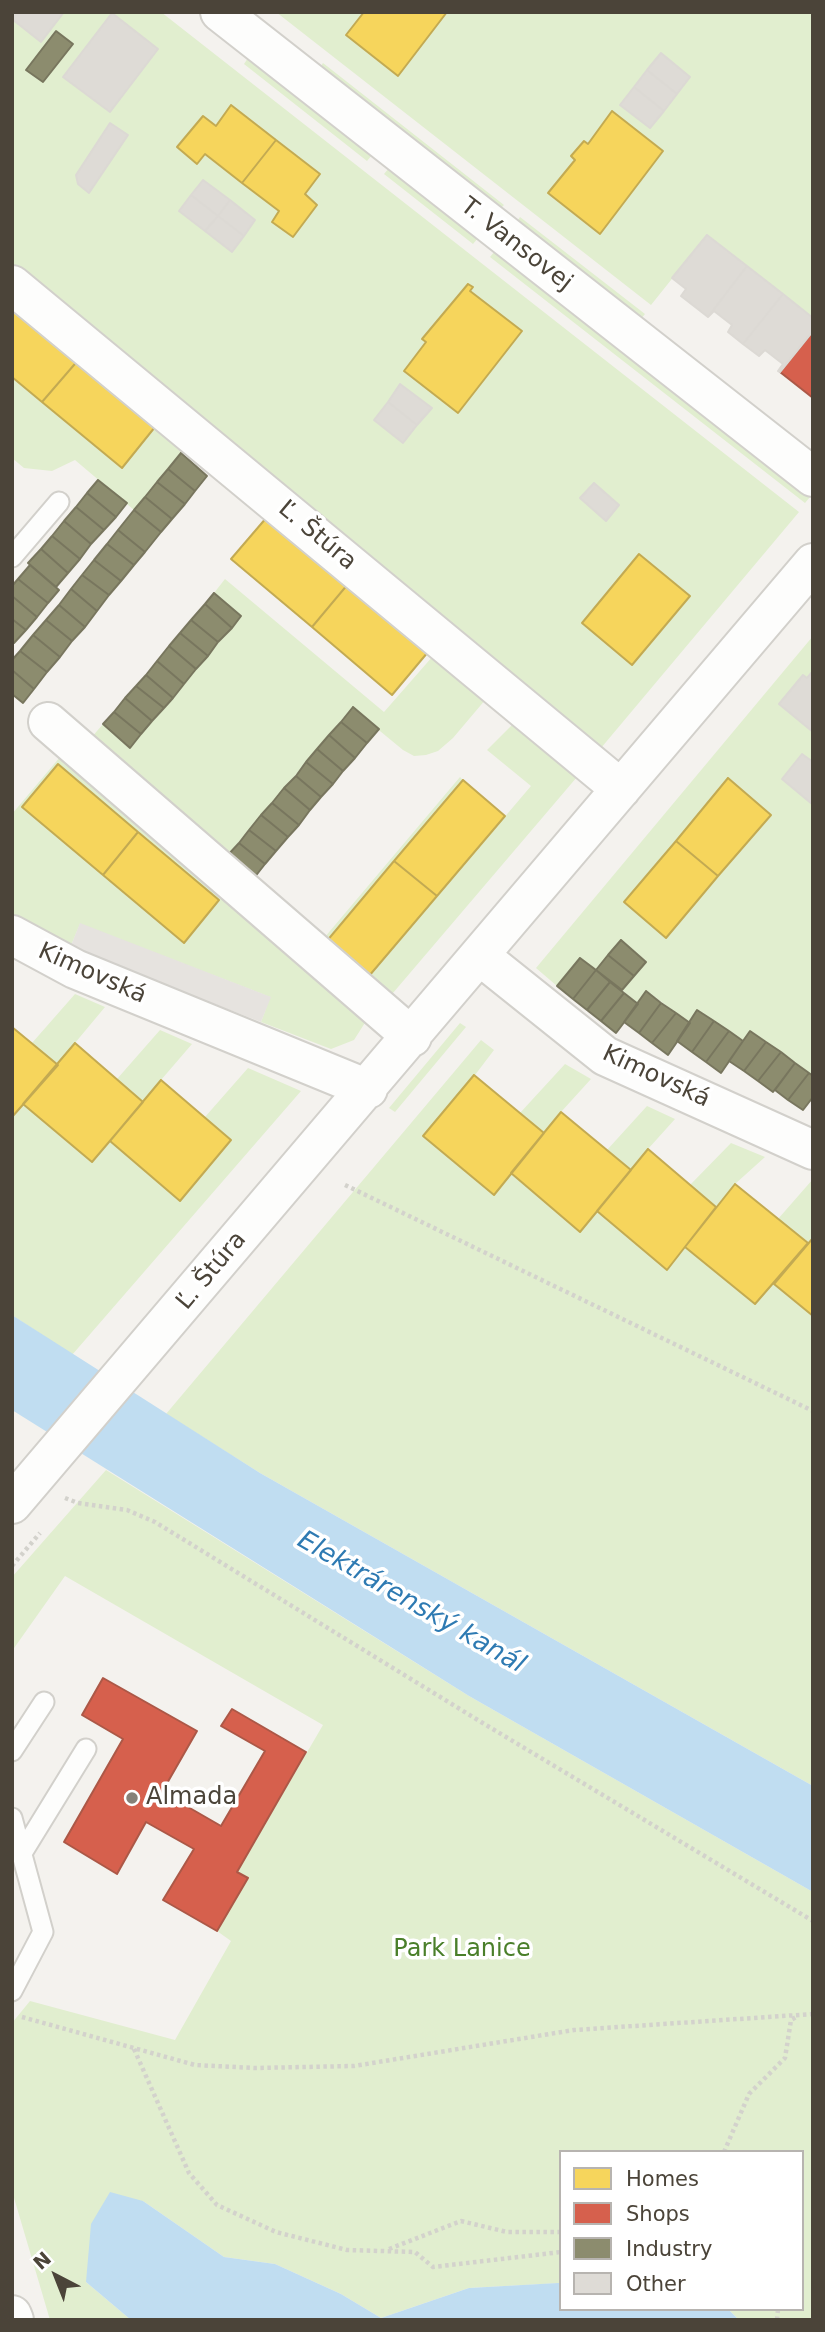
<!DOCTYPE html>
<meta charset="utf-8">
<style>
body{margin:0}
#map{position:relative;width:825px;height:2332px;overflow:hidden;background:#f4f2ee;font-family:"DejaVu Sans",sans-serif}
canvas{display:block}
.frame{position:absolute;inset:0;border:14px solid #4b4439;pointer-events:none}
.legend{position:absolute;left:559px;top:2150px;width:245px;height:161px;box-sizing:border-box;background:#fff;border:2px solid #b7b4b0;margin:0;padding:9px 12px;list-style:none;font-size:21px;color:#4b4439}
.legend li{display:flex;align-items:center;gap:14px;height:35px}
.legend b{width:35px;border:2px solid #b7b4b0}
.north{position:absolute;left:21px;top:2241px;width:70px;height:70px;-webkit-text-stroke:5px #fff;paint-order:stroke;rotate:318deg;font-size:19px;font-weight:700;line-height:28px;text-align:center;color:#4b4439}
.north::after{content:'';display:block;margin:auto;width:24px;height:32px;background:#4b4439;clip-path:polygon(50% 0,100% 100%,50% 72%,0 100%)}
</style>
<div id="map">
<canvas width="825" height="2332"></canvas>
<div class="frame"></div>
<ul class="legend">
<li><b style="height:19px;background:#f6d55c"></b>Homes</li>
<li><b style="height:19px;background:#d6604d"></b>Shops</li>
<li><b style="height:19px;background:#8c8c6e"></b>Industry</li>
<li><b style="height:19px;background:#dedbd6"></b>Other</li>
</ul>
<div class="north">N</div>
</div>
<script>
const g = document.querySelector('canvas').getContext('2d');
g.lineJoin = 'round';
function fillPath(path, color) {
  g.fillStyle = color;
  g.fill(path, 'evenodd');
}
function toPath(rows) {
  const path = new Path2D();
  for (const r of rows) {
    path.moveTo(r[0], r[1]);
    for (let i = 2; i < r.length; i += 2) path.lineTo(r[i], r[i + 1]);
  }
  return path;
}
function strokePath(path, color, width, dash) {
  g.strokeStyle = color;
  g.lineWidth = width;
  g.lineCap = dash ? 'butt' : 'round';
  g.setLineDash(dash || []);
  g.stroke(path);
}
function label(font, color, halo, rows, align = 'center') {
  g.font = font + ' "DejaVu Sans",sans-serif';
  g.lineWidth = 7;
  g.setLineDash([]);
  g.textBaseline = 'middle';
  g.strokeStyle = halo;
  g.fillStyle = color;
  for (const [text, x, y, turn = 0] of rows) {
    g.save();
    g.translate(x, y);
    g.rotate((+turn || 0) * Math.PI / 180);
    g.textAlign = isNaN(turn) ? turn : align;
    if (halo) g.strokeText(text, 0, 0);
    g.fillText(text, 0, 0);
    g.restore();
  }
}
const green = toPath([
 [12,12,161,12,799,512,601,748,12,263],
 [276,12,813,12,813,318,707,235,651,305],
 [248,58,372,155,367,161,244,64],
 [323,63,504,205,499,210,319,69],
 [389,168,478,238,473,244,384,174],
 [520,217,645,314,640,320,516,223],
 [495,251,810,497,805,503,490,257],
 [12,377,122,468,159,422,187,445,134,510,75,460,52,471,24,468,12,458],
 [225,579,384,712,433,656,486,699,453,738,438,751,426,755,414,756,403,750,352,708,227,856,91,738,103,724,130,747,173,698,240,616,214,593],
 [813,636,813,1076,751,1031,743,1041,698,1010,688,1022,647,991,637,1003,622,990,646,961,621,940,596,970,580,958,557,986,536,968],
 [512,725,517,726,577,777,387,1000,319,944,460,777,463,780,326,941,370,975,531,786,487,750],
 [60,757,368,1018,354,1040,331,1049,261,1022,270,997,80,924,70,948,12,917,12,814],
 [75,994,105,1007,75,1043,117,1079,160,1030,192,1044,161,1080,205,1117,248,1068,301,1091,72,1355,12,1315,12,1027,32,1043],
 [460,1023,466,1027,395,1112,389,1108],
 [481,1040,494,1050,475,1075,520,1113,565,1064,591,1079,561,1112,607,1150,647,1106,675,1119,648,1149,690,1185,731,1143,765,1157,735,1184,778,1219,813,1179,813,1786,260,1473,166,1414],
 [106,1470,469,1696,813,1892,813,2320,739,2320,728,2309,802,2309,802,2152,561,2152,561,2283,469,2288,381,2318,341,2294,275,2264,224,2257,143,2201,86,2282,131,2320,50,2320,12,2191,12,2023,30,2001,175,2040,231,1941,217,1931,247,1878,237,1872,323,1725,65,1576,12,1651,12,1577]
]);
const parking = toPath([
 [80,923,271,997,261,1022,70,948]
]);
const water = toPath([
 [12,1315,260,1473,813,1786,813,1892,469,1696,12,1410],
 [110,2192,143,2201,224,2257,275,2264,341,2294,381,2318,469,2288,558,2283,561,2283,561,2309,728,2309,739,2320,131,2320,86,2282,91,2224]
]);
const homes = toPath([
 [364,12,447,12,398,76,346,35,364,12],
 [231,105,276,140,242,183,205,154,197,164,177,147,203,116,216,126,231,105],
 [612,111,663,151,600,234,548,193,575,160,571,156,584,141,588,144,612,111],
 [276,140,320,174,305,194,317,205,293,237,272,222,279,211,242,183,276,140],
 [468,284,473,287,470,291,522,331,458,413,404,371,426,342,422,339,468,284],
 [12,303,80,358,42,402,12,377,12,303],
 [80,358,159,422,122,468,42,402,80,358],
 [267,517,348,584,312,627,231,559,267,517],
 [639,554,690,596,632,665,582,623,639,554],
 [348,584,428,652,392,695,312,627,348,584],
 [58,764,138,832,103,875,22,807,58,764],
 [728,778,771,815,718,876,676,841,728,778],
 [463,780,505,816,437,896,394,861,463,780],
 [138,832,219,900,184,943,103,875,138,832],
 [676,841,718,876,666,938,624,902,676,841],
 [394,861,437,896,369,976,326,942,394,861],
 [12,1027,58,1065,12,1117,12,1027],
 [75,1043,143,1102,92,1162,23,1104,75,1043],
 [474,1075,544,1133,494,1195,423,1136,474,1075],
 [161,1080,231,1140,180,1201,110,1141,161,1080],
 [561,1112,631,1170,580,1232,511,1173,561,1112],
 [648,1149,716,1207,667,1270,597,1211,648,1149],
 [735,1184,808,1243,755,1304,685,1247,735,1184],
 [813,1238,813,1316,774,1284,813,1238]
]);
const shops = toPath([
 [813,331,813,398,780,372,813,331],
 [103,1678,197,1731,162,1792,221,1826,265,1751,221,1726,232,1709,306,1752,237,1872,248,1878,217,1931,163,1900,194,1849,146,1822,117,1874,64,1842,123,1739,82,1715,103,1678]
]);
const industry = toPath([
 [56,31,73,44,43,82,26,70,56,31],
 [181,453,207,476,195,491,168,469,181,453],
 [168,469,195,491,185,504,157,482,168,469],
 [98,480,127,503,116,517,87,493,98,480],
 [157,482,185,504,172,519,145,497,157,482],
 [87,493,116,517,104,530,76,507,87,493],
 [145,497,172,519,161,532,134,510,145,497],
 [76,507,104,530,91,544,64,521,76,507],
 [134,510,161,532,145,552,118,530,134,510],
 [64,521,91,544,80,559,52,536,64,521],
 [118,530,145,552,134,565,107,544,118,530],
 [52,536,80,559,68,573,41,549,52,536],
 [107,544,134,565,121,581,94,560,107,544],
 [41,549,68,573,56,587,28,563,41,549],
 [94,560,121,581,109,595,82,575,94,560],
 [30,565,59,590,48,603,18,579,30,565],
 [82,575,109,595,97,611,71,589,82,575],
 [18,579,48,603,37,617,12,596,12,586,18,579],
 [71,589,97,611,85,627,59,605,71,589],
 [214,593,241,616,232,628,205,604,214,593],
 [12,596,37,617,26,630,12,619,12,596],
 [205,604,232,628,218,642,191,620,205,604],
 [59,605,85,627,72,641,46,620,59,605],
 [12,619,26,630,14,643,12,642,12,619],
 [46,620,72,641,60,657,33,635,46,620],
 [191,620,218,642,208,656,180,633,191,620],
 [180,633,208,656,196,669,169,646,180,633],
 [33,635,60,657,47,672,20,651,33,635],
 [169,646,196,669,184,684,157,661,169,646],
 [20,651,47,672,34,689,12,670,12,660,20,651],
 [157,661,184,684,173,698,146,675,157,661],
 [12,670,34,689,23,703,12,694,12,670],
 [146,675,173,698,164,708,136,686,146,675],
 [136,686,164,708,152,721,125,698,136,686],
 [125,698,152,721,141,734,114,712,125,698],
 [353,707,379,729,367,743,341,722,353,707],
 [114,712,141,734,130,748,103,724,114,712],
 [341,722,367,743,355,758,329,735,341,722],
 [329,735,355,758,343,771,317,749,329,735],
 [317,749,343,771,333,784,306,762,317,749],
 [306,762,333,784,321,797,296,776,306,762],
 [296,776,321,797,310,810,284,788,296,776],
 [284,788,310,810,299,825,272,803,284,788],
 [272,803,299,825,288,837,261,815,272,803],
 [261,815,288,837,276,851,249,830,261,815],
 [249,830,276,851,265,864,239,843,249,830],
 [239,843,265,864,254,878,227,856,239,843],
 [621,940,646,962,634,976,608,955,621,940],
 [608,955,634,976,622,990,596,970,608,955],
 [580,958,596,970,573,999,557,986,580,958],
 [596,970,610,982,587,1010,573,999,596,970],
 [610,982,624,993,601,1021,587,1010,610,982],
 [646,991,661,1003,639,1033,624,1022,646,991],
 [624,993,638,1004,616,1033,601,1021,624,993],
 [661,1003,676,1013,652,1043,639,1033,661,1003],
 [697,1010,714,1021,692,1052,677,1041,697,1010],
 [676,1013,690,1023,668,1055,652,1043,676,1013],
 [714,1021,729,1031,706,1062,692,1052,714,1021],
 [729,1031,743,1041,721,1073,706,1062,729,1031],
 [750,1031,766,1042,744,1071,729,1061,750,1031],
 [766,1042,781,1052,758,1081,744,1071,766,1042],
 [781,1052,795,1063,773,1092,758,1081,781,1052],
 [795,1063,809,1073,788,1100,775,1090,795,1063],
 [809,1073,813,1076,813,1097,803,1110,788,1100,809,1073]
]);
const building = toPath([
 [12,12,64,12,41,42,12,19,12,12],
 [112,13,158,49,110,112,63,77,112,13],
 [661,53,690,77,677,94,647,70,661,53],
 [647,70,677,94,664,111,634,87,647,70],
 [634,87,664,111,650,128,620,105,634,87],
 [110,123,128,135,89,193,78,184,76,175,110,123],
 [203,180,230,200,218,216,191,195,203,180],
 [191,195,218,216,205,231,179,211,191,195],
 [230,200,255,220,244,236,218,216,230,200],
 [218,216,244,236,232,252,205,231,218,216],
 [707,235,747,266,708,317,681,296,686,289,672,278,707,235],
 [747,266,783,294,743,344,728,332,732,325,714,311,708,317,747,266],
 [783,294,813,318,813,331,780,372,778,371,783,364,765,350,759,356,743,344,783,294],
 [400,384,432,408,417,425,388,402,400,384],
 [388,402,417,425,403,443,374,420,388,402],
 [594,483,619,505,606,521,580,498,594,483],
 [813,671,813,732,779,704,803,675,807,678,813,671],
 [802,754,813,762,812,804,782,779,802,754]
]);
const path = toPath([
 [345,1185,813,1411],
 [65,1498,78,1503,127,1510,155,1522,481,1722,813,1921],
 [12,1566,40,1533],
 [22,2017,195,2065,255,2068,354,2066,574,2030,813,2014],
 [134,2049,189,2173,217,2205,276,2232,347,2250,415,2252,433,2267,561,2252],
 [724,2152,749,2094,785,2058,791,2020,798,2016],
 [389,2249,461,2221,507,2232,561,2232],
 [777,2320,778,2309]
]);
const lane = toPath([
 [12,557,59,502],
 [12,1751,44,1702],
 [12,1818,43,1932,12,1991],
 [22,1853,86,1749]
]);
const street = toPath([
 [220,12,813,477],
 [12,285,621,789],
 [48,722,412,1037],
 [12,935,75,969,368,1089],
 [480,956,605,1056,813,1150],
 [12,1504,813,563],
 [12,2315,14,2320]
]);
const markers = [
 [132,1798,7,"#868178"]
];
const streetNames = [
 ["T. Vansovej",516,245,38],
 ["Ľ. Štúra",317,536,40],
 ["Kimovská",92,974,24],
 ["Kimovská",656,1077,25],
 ["Ľ. Štúra",212,1271,-50]
];
const poiNames = [
 ["Almada",146,1798]
];
const parkNames = [
 ["Park Lanice",462,1950]
];
const waterNames = [
 ["Elektrárenský kanál",411,1603,30]
];
fillPath(green, '#e1eecf');
fillPath(parking, '#e6e3df');
fillPath(water, '#c0ddf1');
fillPath(homes, '#f6d55c');
strokePath(homes, '#c3aa52', 2);
fillPath(shops, '#d6604d');
strokePath(shops, '#ac5847', 2);
fillPath(industry, '#8c8c6e');
strokePath(industry, '#78765e', 2);
fillPath(building, '#dedbd6');
strokePath(building, '#dcd9d4', 2);
strokePath(lane, '#d2d0cb', 23);
strokePath(street, '#d2d0cb', 42);
strokePath(path, '#d3d2cc', 4.5, [3.5, 3.5]);
strokePath(lane, '#fdfdfc', 19);
strokePath(street, '#fdfdfc', 38);
for (const [x, y, r, color] of markers) {
  const dot = new Path2D();
  dot.arc(x, y, r, 0, 2 * Math.PI);
  g.fillStyle = color;
  g.fill(dot);
  strokePath(dot, '#fff', 2.5);
}
label('24px', '#4b4439', '#fff', streetNames);
label('24px', '#4b4439', '#fff', poiNames, 'left');
label('24px', '#4a7f2a', '#fff', parkNames);
label('italic 26px', '#2e7ab2', '#fff', waterNames);
</script>
